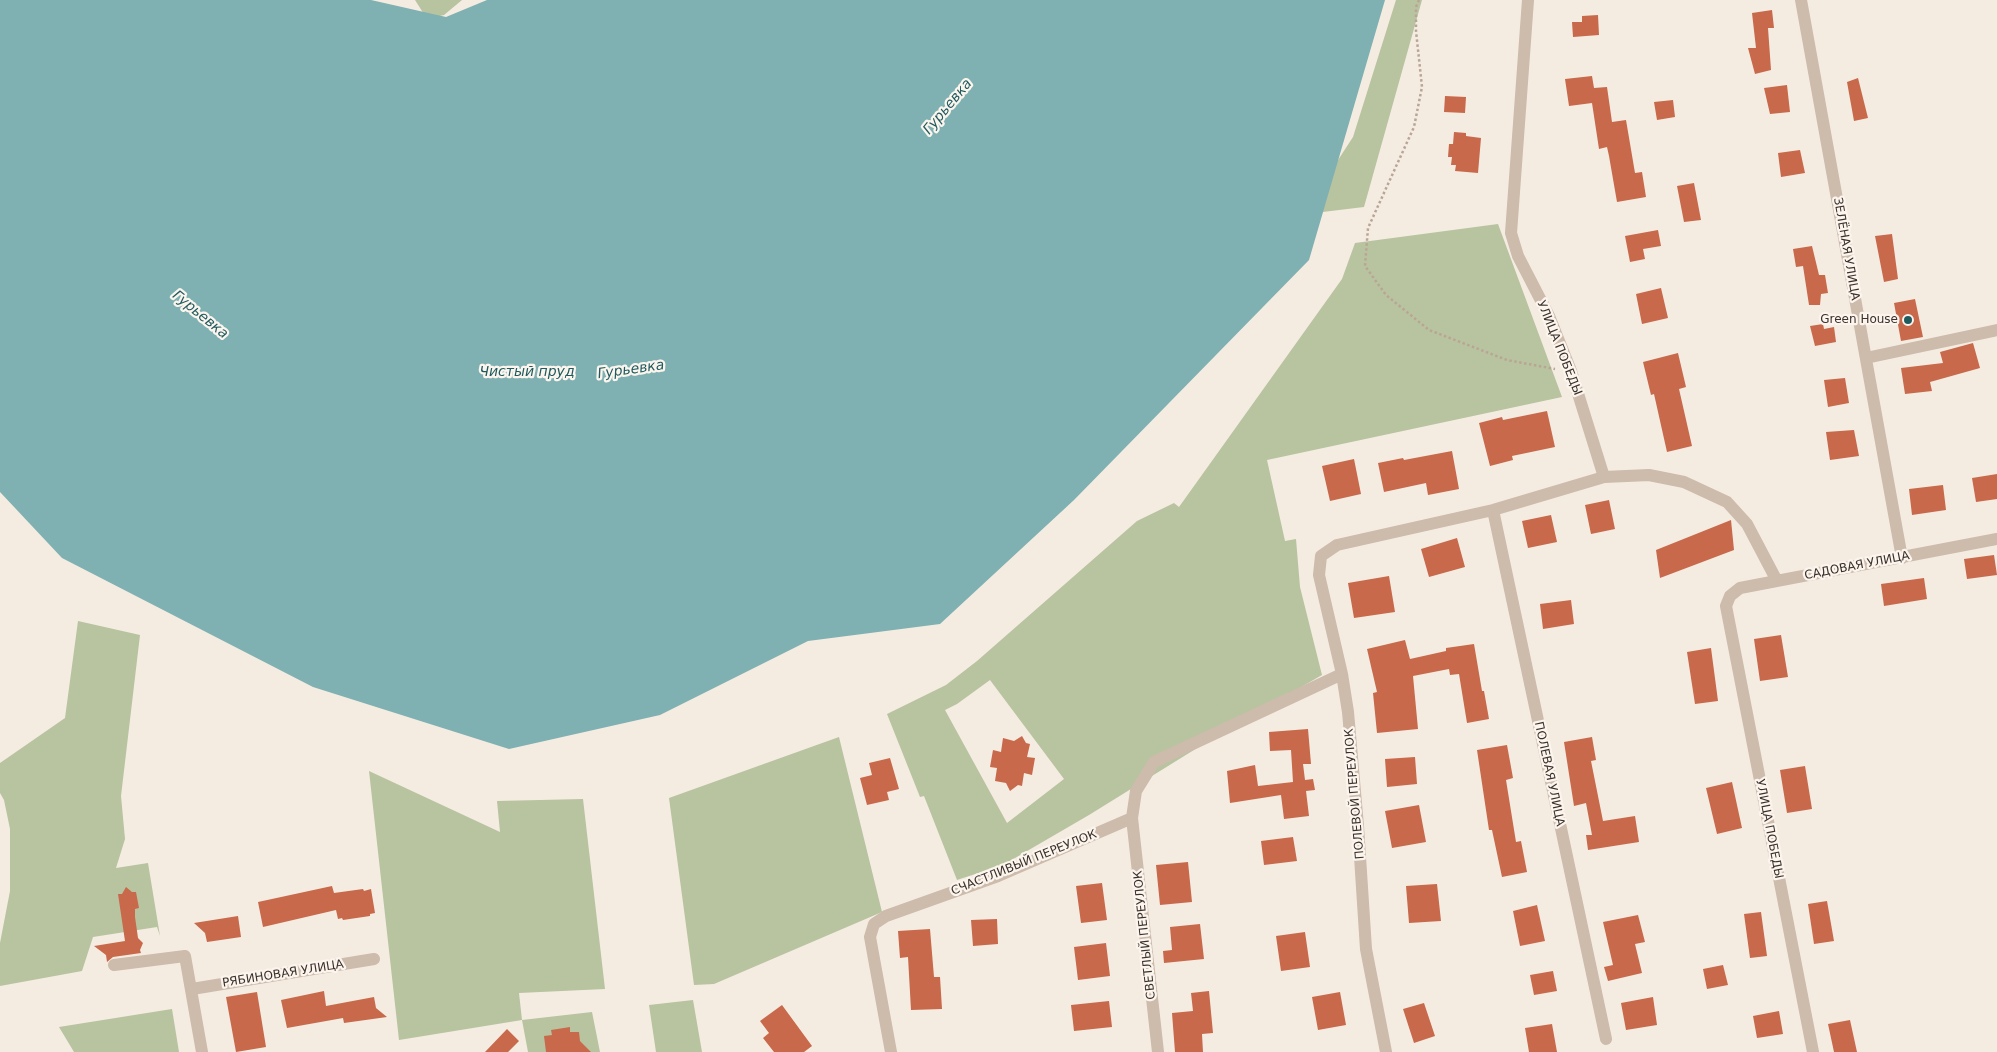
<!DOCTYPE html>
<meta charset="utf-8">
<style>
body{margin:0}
canvas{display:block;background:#f4ebe1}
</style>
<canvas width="1997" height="1052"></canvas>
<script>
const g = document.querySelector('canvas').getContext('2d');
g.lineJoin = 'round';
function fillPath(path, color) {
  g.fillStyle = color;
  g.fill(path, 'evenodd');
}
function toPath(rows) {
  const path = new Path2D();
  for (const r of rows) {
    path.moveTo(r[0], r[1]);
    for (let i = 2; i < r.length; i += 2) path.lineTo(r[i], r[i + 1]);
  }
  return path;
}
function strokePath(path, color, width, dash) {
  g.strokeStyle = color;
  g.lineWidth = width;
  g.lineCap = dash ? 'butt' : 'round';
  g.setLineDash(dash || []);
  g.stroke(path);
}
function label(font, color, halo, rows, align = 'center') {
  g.font = font + ' "DejaVu Sans",sans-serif';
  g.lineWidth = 4.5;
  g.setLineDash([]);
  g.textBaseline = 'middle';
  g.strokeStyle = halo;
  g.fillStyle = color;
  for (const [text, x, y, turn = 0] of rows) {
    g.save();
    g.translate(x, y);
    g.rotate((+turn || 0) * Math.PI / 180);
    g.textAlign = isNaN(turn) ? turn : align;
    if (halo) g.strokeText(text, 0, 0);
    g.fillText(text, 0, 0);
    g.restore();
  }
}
const green = toPath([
 [415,0,462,0,444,15,427,19],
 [1396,0,1422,0,1364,207,1306,214,1312,200,1353,137],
 [1498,224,1562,397,1267,460,1285,541,1296,539,1300,587,1322,675,1210,740,1089,815,1003,865,957,880,924,796,920,797,887,714,946,685,977,661,1137,521,1174,503,1179,507,1342,279,1355,243],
 [990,680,1064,779,1007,823,945,710,957,704],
 [78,621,140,635,121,796,125,839,116,868,148,863,160,936,157,927,93,937,82,971,0,986,0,943,10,891,10,829,4,800,0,793,0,763,65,718],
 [839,737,882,912,714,984,694,985,669,798],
 [369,771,500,832,497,801,583,799,605,989,519,993,522,1020,592,1012,600,1052,528,1052,522,1020,399,1040],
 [693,1000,702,1052,656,1052,649,1005],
 [172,1009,179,1052,74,1052,59,1027]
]);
const water = toPath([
 [0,0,371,0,446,17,487,0,1385,0,1309,260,1074,500,940,624,808,641,660,715,509,749,313,687,62,558,0,492]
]);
const building = toPath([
 [1772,10,1774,28,1768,28,1771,70,1755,74,1748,48,1756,48,1752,13],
 [1598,15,1599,35,1573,37,1572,22,1582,22,1582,16],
 [1592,76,1594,88,1607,87,1612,122,1626,120,1635,173,1642,172,1646,197,1617,202,1609,156,1607,147,1599,149,1592,103,1569,106,1565,79],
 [1858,78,1868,118,1854,121,1847,82],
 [1787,85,1790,112,1770,114,1764,88],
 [1445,96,1466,97,1465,113,1444,112],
 [1673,100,1675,117,1657,120,1654,102],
 [1454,132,1466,133,1466,136,1481,138,1478,173,1455,171,1456,165,1451,165,1452,157,1448,157,1449,144,1453,144],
 [1800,150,1805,173,1781,177,1778,153],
 [1694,183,1701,220,1684,222,1677,186],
 [1658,230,1661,246,1643,249,1645,259,1630,262,1625,236],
 [1892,234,1898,279,1884,282,1875,236],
 [1812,246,1819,275,1825,275,1828,293,1821,294,1820,305,1809,305,1803,266,1796,267,1793,249],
 [1661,288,1668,318,1642,324,1636,294],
 [1915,299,1923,337,1901,341,1894,303],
 [1823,324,1824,329,1834,327,1836,342,1815,346,1810,326],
 [1973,343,1980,368,1930,382,1932,391,1905,394,1901,368,1943,363,1940,352],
 [1678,353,1686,387,1679,389,1692,446,1667,452,1654,394,1651,395,1643,362],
 [1845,378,1849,403,1828,407,1824,380],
 [1547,411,1555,447,1512,456,1513,460,1490,466,1479,423,1502,417,1503,420],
 [1854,430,1859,456,1830,460,1826,432],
 [1452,451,1459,489,1428,495,1426,483,1384,492,1378,463,1403,458,1404,460],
 [1354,459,1361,494,1330,501,1322,466],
 [1997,474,1997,499,1976,502,1972,478],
 [1943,485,1946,510,1912,515,1909,489],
 [1609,500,1615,529,1591,534,1585,505],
 [1551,515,1557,542,1528,548,1522,521],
 [1731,520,1734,550,1660,578,1656,550],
 [1457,538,1465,567,1429,577,1421,549],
 [1994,555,1997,575,1967,579,1964,559],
 [1389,576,1395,612,1354,618,1348,583],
 [1924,578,1927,599,1884,606,1881,584],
 [1571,600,1574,624,1543,629,1540,604],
 [1781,635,1788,677,1760,681,1754,639],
 [1405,640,1410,659,1446,651,1446,648,1474,644,1482,691,1484,691,1489,719,1467,723,1459,674,1450,675,1449,669,1413,676,1418,729,1377,733,1373,693,1377,692,1367,649],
 [1711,648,1718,701,1695,704,1687,652],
 [1308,729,1311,764,1303,764,1305,780,1313,779,1315,790,1306,791,1309,816,1284,819,1281,795,1230,803,1227,771,1255,765,1258,786,1293,782,1291,750,1270,751,1269,732],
 [1022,736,1026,743,1030,744,1027,757,1035,758,1032,775,1024,773,1022,786,1018,785,1010,791,1006,783,995,781,997,768,990,767,993,750,1001,752,1003,738,1014,741],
 [1592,737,1596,760,1591,761,1603,821,1635,816,1639,842,1588,850,1586,835,1592,835,1586,803,1574,806,1564,742],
 [1507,745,1513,778,1506,780,1516,842,1521,841,1527,872,1502,877,1492,830,1489,830,1477,750],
 [1415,757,1417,784,1387,787,1385,759],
 [890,758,899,789,887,792,889,800,867,805,860,778,872,775,869,763],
 [1805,766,1812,809,1787,813,1780,770],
 [1732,782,1742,828,1717,834,1706,788],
 [1419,805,1426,842,1392,848,1385,811],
 [1293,837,1297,861,1264,865,1261,841],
 [1188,862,1192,902,1160,905,1156,865],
 [1102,883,1107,920,1081,923,1076,886],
 [1437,884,1441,921,1409,923,1406,886],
 [332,886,334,893,363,889,364,891,371,889,375,913,370,914,370,916,343,920,342,918,338,919,336,910,263,927,258,902],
 [126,887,132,892,136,892,139,908,135,909,135,917,138,938,143,943,140,950,141,953,113,957,107,962,106,955,94,946,125,941,118,894,122,894],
 [1827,901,1834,941,1814,944,1808,904],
 [1537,905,1545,941,1520,946,1513,911],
 [1761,912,1767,956,1750,958,1744,914],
 [1638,915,1645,942,1635,944,1642,973,1608,981,1604,967,1613,965,1603,922],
 [238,916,241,937,207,942,205,933,194,923],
 [997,919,998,944,973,946,971,920],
 [1200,924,1204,959,1164,963,1163,951,1172,950,1170,927],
 [930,929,934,977,940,977,942,1009,911,1010,908,957,900,958,898,931],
 [1305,932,1310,967,1281,971,1276,936],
 [1106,943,1110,976,1078,980,1074,947],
 [1723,965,1728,985,1707,989,1703,969],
 [1553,971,1557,991,1534,995,1530,975],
 [324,991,326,1006,374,997,376,1008,387,1017,344,1023,343,1018,287,1028,281,1000],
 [1209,991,1213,1033,1202,1034,1203,1052,1175,1052,1172,1013,1193,1011,1191,993],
 [257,992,266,1047,236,1052,226,997],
 [1340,992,1346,1025,1318,1030,1312,997],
 [1653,997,1657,1025,1626,1030,1621,1003],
 [1109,1001,1112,1027,1074,1031,1071,1005],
 [1424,1003,1435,1036,1414,1043,1403,1009],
 [782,1005,812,1046,804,1052,774,1052,763,1038,769,1033,760,1021],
 [1779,1011,1783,1034,1757,1038,1753,1016],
 [1850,1020,1857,1052,1834,1052,1828,1024],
 [1552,1024,1557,1052,1529,1052,1525,1028],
 [570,1027,570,1032,579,1032,580,1041,591,1052,546,1052,544,1036,552,1035,551,1030],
 [507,1029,519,1041,508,1052,485,1052]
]);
const path = toPath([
 [1419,0,1416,7,1416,31,1422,87,1414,127,1368,228,1365,266,1386,295,1429,330,1507,360,1555,369]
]);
const minor = toPath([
 [1528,0,1511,233,1518,256,1549,316,1571,371,1604,477,1649,475,1684,482,1727,502,1747,524,1777,581],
 [1801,0,1902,558],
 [1866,358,1997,330],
 [1493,510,1606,1039],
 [114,965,185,956,202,1052],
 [192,989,374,959],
 [891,1052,870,937,874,924,886,916,998,876,1132,818],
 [1158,1052,1132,818,1136,791,1154,762,1342,674],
 [1386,1052,1366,949,1358,826,1348,712,1342,674,1319,575,1321,556,1337,545,1493,510,1604,477],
 [1813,1052,1726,606,1730,596,1740,588,1997,539]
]);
const markers = [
 [1908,320,5,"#1f5a5e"]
];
const streetNames = [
 ["ЗЕЛЁНАЯ УЛИЦА",1846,249,80],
 ["УЛИЦА ПОБЕДЫ",1559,348,68],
 ["САДОВАЯ УЛИЦА",1857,566,-11],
 ["ПОЛЕВАЯ УЛИЦА",1549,774,78],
 ["ПОЛЕВОЙ ПЕРЕУЛОК",1355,794,-95],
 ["УЛИЦА ПОБЕДЫ",1769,829,79],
 ["СЧАСТЛИВЫЙ ПЕРЕУЛОК",1024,863,-22],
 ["СВЕТЛЫЙ ПЕРЕУЛОК",1145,935,-96],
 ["РЯБИНОВАЯ УЛИЦА",283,974,-9]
];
const poiNames = [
 ["Green House",1898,320]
];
const waterNames = [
 ["Гурьевка",948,107,-50],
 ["Гурьевка",200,315,39],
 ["Гурьевка",631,370,-8],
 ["Чистый пруд",527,372]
];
fillPath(green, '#b8c4a0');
fillPath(water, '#7fb0b2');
fillPath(building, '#c8694b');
strokePath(path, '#b9a596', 2.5, [2.5, 2.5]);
strokePath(minor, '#cdbbac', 12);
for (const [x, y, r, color] of markers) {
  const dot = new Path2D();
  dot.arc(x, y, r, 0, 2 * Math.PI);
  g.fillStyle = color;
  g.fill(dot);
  strokePath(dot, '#fbf5ee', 2);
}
label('12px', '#3b302b', '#fbf5ee', streetNames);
label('12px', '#3b302b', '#fbf5ee', poiNames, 'right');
label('italic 14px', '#1f5a5e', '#fbf5ee', waterNames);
</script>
